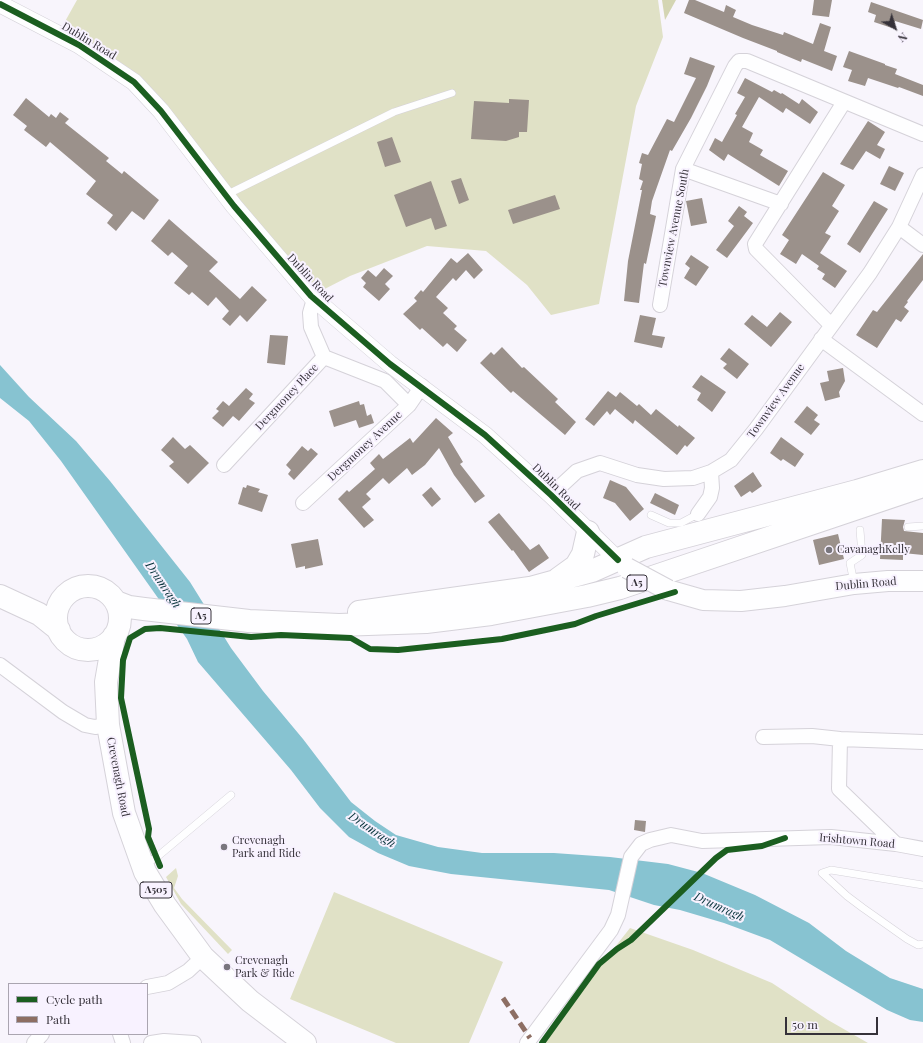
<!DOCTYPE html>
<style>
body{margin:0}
#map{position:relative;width:923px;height:1043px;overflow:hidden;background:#f8f5fc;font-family:"Playfair Display",serif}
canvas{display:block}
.legend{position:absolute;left:8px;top:983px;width:140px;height:52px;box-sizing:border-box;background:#f8f2ff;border:1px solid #aaa5b0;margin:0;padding:5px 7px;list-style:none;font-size:12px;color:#353139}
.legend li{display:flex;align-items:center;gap:8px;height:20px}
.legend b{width:20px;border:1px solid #aaa5b0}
.north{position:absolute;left:875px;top:8px;width:40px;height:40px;-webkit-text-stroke:3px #f8f2ff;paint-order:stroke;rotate:141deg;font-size:11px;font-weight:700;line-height:16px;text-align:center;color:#353139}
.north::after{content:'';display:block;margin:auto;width:14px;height:18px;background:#353139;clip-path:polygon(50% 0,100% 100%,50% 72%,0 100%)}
.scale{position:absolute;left:785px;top:1017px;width:93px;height:18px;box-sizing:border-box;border:2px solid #353139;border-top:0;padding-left:5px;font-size:12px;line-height:14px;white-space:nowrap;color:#353139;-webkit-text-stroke:3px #f8f2ff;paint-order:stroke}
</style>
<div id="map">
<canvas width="923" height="1043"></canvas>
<ul class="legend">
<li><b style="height:5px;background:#1b5e20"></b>Cycle path</li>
<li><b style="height:5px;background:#8d6e63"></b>Path</li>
</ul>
<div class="north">N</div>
<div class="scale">50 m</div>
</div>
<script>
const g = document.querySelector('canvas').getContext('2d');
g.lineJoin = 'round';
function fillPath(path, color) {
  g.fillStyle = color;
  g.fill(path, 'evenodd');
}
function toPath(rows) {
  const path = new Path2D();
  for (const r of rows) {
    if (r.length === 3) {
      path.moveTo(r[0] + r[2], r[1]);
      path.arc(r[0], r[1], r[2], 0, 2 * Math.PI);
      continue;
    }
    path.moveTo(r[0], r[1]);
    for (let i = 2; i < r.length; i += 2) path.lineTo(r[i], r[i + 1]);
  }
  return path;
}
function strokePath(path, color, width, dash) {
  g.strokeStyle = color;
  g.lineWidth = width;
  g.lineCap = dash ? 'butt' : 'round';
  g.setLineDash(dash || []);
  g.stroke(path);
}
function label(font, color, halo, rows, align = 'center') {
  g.font = font + ' "Playfair Display",serif';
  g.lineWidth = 4;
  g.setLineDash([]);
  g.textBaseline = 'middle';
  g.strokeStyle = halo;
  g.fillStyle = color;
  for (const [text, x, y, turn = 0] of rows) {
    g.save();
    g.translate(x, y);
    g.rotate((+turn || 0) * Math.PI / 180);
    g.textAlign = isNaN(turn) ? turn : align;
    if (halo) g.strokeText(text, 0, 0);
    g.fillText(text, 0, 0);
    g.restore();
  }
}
const green = toPath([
 [77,0,658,0,663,37,636,106,599,304,551,315,527,285,486,251,427,246,350,276,311,296,161,111,58,34],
 [176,868,178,876,174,888,182,899,232,950,228,954,181,904,166,877],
 [334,892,503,962,469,1043,396,1043,290,999],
 [630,928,693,950,772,983,828,1020,868,1043,544,1043,592,976]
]);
const forest = toPath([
 [662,0,676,0,665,20]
]);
const water = toPath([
 [0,365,29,397,76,441,110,481,190,582,231,648,263,691,303,739,351,802,375,821,396,835,438,847,482,853,554,853,610,857,668,864,702,873,755,895,809,923,846,951,890,978,923,989,923,1022,910,1020,887,1010,770,940,724,923,680,910,654,905,609,890,451,874,409,866,378,853,349,837,320,808,291,770,198,662,187,639,61,461,29,421,0,398]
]);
const building = toPath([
 [689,0,695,0,724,12,726,5,736,10,733,17,752,25,783,35,784,32,813,44,820,23,831,27,824,51,837,56,832,71,802,59,801,62,777,52,777,51,743,38,684,13],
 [814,0,832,0,829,17,812,15],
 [871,2,923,20,921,29,895,21,892,28,874,22,876,15,868,12],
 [849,51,885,64,885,65,897,69,895,74,923,85,923,96,899,87,898,88,868,78,865,86,848,81,852,70,843,67],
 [690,57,715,66,707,86,691,118,672,151,670,150,652,201,650,214,656,216,646,264,644,263,639,303,624,301,628,261,642,190,640,190,643,181,639,179,642,164,639,163,642,153,648,155,667,119,674,122,696,78,684,74],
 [745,78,772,92,774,90,781,94,782,93,799,104,802,99,818,112,810,124,786,108,783,113,759,97,742,127,753,133,749,142,763,150,760,155,788,171,779,186,728,154,724,161,709,150,715,138,722,142,737,115,735,114,745,97,737,93],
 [26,98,49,117,51,114,56,118,60,112,69,119,65,123,109,158,106,161,122,174,124,171,159,200,144,220,132,211,116,231,107,223,113,215,86,194,96,181,50,142,46,147,24,130,27,126,13,115],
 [509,99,529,100,527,132,519,132,519,137,506,141,471,139,474,101,509,103],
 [868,121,885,132,877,145,885,149,880,159,866,151,853,170,840,164],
 [392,137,401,162,385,167,377,142],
 [889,166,904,173,895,191,880,184],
 [823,172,845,185,832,206,839,211,825,233,831,236,820,253,847,271,835,288,822,279,825,274,817,269,819,266,802,254,796,264,780,254,789,240,782,235],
 [461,178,469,200,459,204,451,181],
 [431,181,447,226,435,230,431,218,406,227,394,195],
 [555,195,560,209,513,224,508,210],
 [702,198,707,223,691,226,686,201],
 [874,201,888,209,860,253,847,244],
 [739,206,747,212,744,216,753,223,727,258,716,250,734,226,728,221],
 [169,219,218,262,209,271,240,299,252,286,267,300,247,322,240,315,230,326,222,319,229,311,216,297,208,306,192,292,189,295,174,283,188,266,172,252,168,256,151,241],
 [468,253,483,270,474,279,466,270,456,281,453,278,436,297,448,308,443,313,457,326,454,329,467,340,457,352,447,343,443,347,422,328,420,330,403,314,417,301,414,298,421,290,423,292,451,258,457,263],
 [923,254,923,280,907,301,908,302,904,307,909,311,901,322,896,319,877,348,856,335,873,310,877,312],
 [691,255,709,267,696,286,684,278,690,268,685,264],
 [384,268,393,276,385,284,390,289,379,301,363,287,366,283,361,278,368,270,376,277],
 [780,312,792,322,771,347,744,324,752,315,767,327],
 [640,315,656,318,652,335,665,337,662,348,634,342],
 [270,335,288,336,285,365,267,363],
 [502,347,522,368,524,367,558,399,555,402,576,422,565,435,513,391,511,393,480,363,491,352,494,355],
 [729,348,749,364,737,379,723,368,727,364,720,359],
 [843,368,845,381,839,392,840,397,825,401,820,383,829,381,827,371],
 [701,375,726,392,712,412,697,400,701,393,692,387],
 [246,388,253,394,249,399,255,403,239,421,233,416,223,427,212,418,219,411,216,409,223,401,229,406],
 [608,391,616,397,620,392,637,406,639,404,651,415,656,409,678,427,679,425,695,438,687,447,685,445,677,455,635,420,633,424,615,409,610,415,607,411,594,426,585,419],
 [359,401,360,405,364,404,367,416,371,414,374,423,359,428,356,420,334,427,329,411],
 [807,406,818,415,814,420,820,424,811,435,794,422],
 [436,418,453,433,448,437,463,462,460,464,485,496,475,503,454,475,439,448,425,465,412,475,407,468,389,484,383,478,366,494,371,499,362,507,374,520,364,528,338,499,347,490,349,492,375,469,370,463,379,454,383,459,410,438,413,443],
 [173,437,185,449,190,445,209,463,188,484,169,466,174,462,161,450],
 [781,437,804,454,795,467,783,459,781,461,770,453],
 [302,446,308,451,311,448,318,454,294,480,288,474,291,470,286,465],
 [753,472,762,486,752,493,750,491,741,497,734,486],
 [610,480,626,487,644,509,630,521,615,503,603,498],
 [247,485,260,489,258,492,268,495,262,512,238,504,243,487,246,488],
 [431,487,441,499,432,507,422,495],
 [655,493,679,505,675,515,650,503],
 [499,513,530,550,539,544,549,558,529,572,513,550,512,551,488,522],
 [882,519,905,520,903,527,904,531,923,533,923,555,903,553,903,560,880,559],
 [838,534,844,559,819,565,813,540],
 [318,539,323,565,305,569,305,566,296,568,291,544],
 [635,820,646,821,645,832,634,830]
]);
const service = toPath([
 [226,195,394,112,452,93],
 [651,515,669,523,681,523,698,514],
 [908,527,923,526],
 [854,583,850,563,862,555,860,530],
 [145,864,157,857,231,795],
 [923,885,831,870,822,873,847,896,863,908,907,939,918,945,923,944]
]);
const minor = toPath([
 [683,169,781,204],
 [899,227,923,245],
 [660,305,683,169,735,66,739,61,747,61,923,134],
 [831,325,756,249,755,244,844,102],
 [821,339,923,414],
 [324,357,385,381,409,405],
 [224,465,324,357,311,327,310,313,314,299],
 [551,495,577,471,600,463,637,475,664,479,693,478,711,472,731,460,756,429,870,273,899,227,923,175],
 [303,503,409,405,422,386],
 [698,514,710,497,712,488,711,472],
 [0,665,63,712,85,725,95,727,108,725],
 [763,737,812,736,840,739],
 [896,844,839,789,840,739,923,742],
 [147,987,168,983,188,971,203,957],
 [120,1034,123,1043],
 [34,1043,42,1034],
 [151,1043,164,1041,194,1043],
 [527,1043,611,930,618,915,631,857,641,844,650,840,671,835,702,841,831,837,896,844,923,849]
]);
const tertiary = toPath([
 [0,4,79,45,134,82,161,111,234,206,311,296,390,364,485,435,551,495,618,560]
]);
const secondary = toPath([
 [668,590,703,600,741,601,785,596,854,584,888,581,923,581]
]);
const trunk = toPath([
 [558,579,576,566,583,554,588,532],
 [88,618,32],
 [0,596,39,614,59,630],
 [116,602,129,607,144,609,249,621,339,625,426,622,491,614,587,596,620,588,923,486],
 [359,612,530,588,592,571,646,547,857,491,923,471],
 [114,636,106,682,108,725,124,813,145,872,165,905,203,957,250,1001,305,1043]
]);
const secondaryBridge = toPath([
 [627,568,668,590]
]);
const quiet = toPath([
 [503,998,530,1038]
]);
const cycleway = toPath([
 [0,4,79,45,134,82,161,111,234,206,311,296,390,364,485,435,551,495,618,560],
 [160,866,148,837,149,829,121,698,123,660,130,638,145,629,160,628,251,637,281,635,351,638,370,649,398,650,502,639,575,624,596,616,675,592],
 [542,1043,599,964,617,949,631,940,716,858,727,850,762,846,785,838]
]);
const markers = [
 [829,550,4,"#79767d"],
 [224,847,4,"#79767d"],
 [227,967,4,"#79767d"]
];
const shields = [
 [637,583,20],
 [201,616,20],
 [156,890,32]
];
const shieldNames = [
 ["A5",637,583],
 ["A5",201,616],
 ["A505",156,890]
];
const streetNames = [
 ["Dublin Road",89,41,31],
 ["Townview Avenue South",674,228,-79],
 ["Dublin Road",310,278,47],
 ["Dergmoney Place",287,397,-47],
 ["Townview Avenue",776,401,-54],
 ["Dergmoney Avenue",365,446,-43],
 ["Dublin Road",556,487,44],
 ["Dublin Road",866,584,-5],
 ["Crevenagh Road",118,777,79],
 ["Irishtown Road",857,841,5]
];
const poiNames = [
 ["CavanaghKelly",837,550],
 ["Crevenagh",232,841],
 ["Park and Ride",232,854],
 ["Crevenagh",235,961],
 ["Park & Ride",235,974]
];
const waterNames = [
 ["Drumragh",163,585,56],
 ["Drumragh",372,830,34],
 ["Drumragh",719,907,24]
];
fillPath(green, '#e0e1c6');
fillPath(forest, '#d4d5b3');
fillPath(water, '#87c3d1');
fillPath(building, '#9b918b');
strokePath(service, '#d5d2d9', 8);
strokePath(minor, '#d5d2d9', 16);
strokePath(tertiary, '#d5d2d9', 18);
strokePath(secondary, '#d5d2d9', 22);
strokePath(trunk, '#d5d2d9', 24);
strokePath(service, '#fefeff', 7);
strokePath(minor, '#fefeff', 14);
strokePath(tertiary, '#fefeff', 17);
strokePath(secondary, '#fefeff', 20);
strokePath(trunk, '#fefeff', 22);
strokePath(secondaryBridge, '#d5d2d9', 22, []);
strokePath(secondaryBridge, '#fefeff', 20);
strokePath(quiet, '#8d6e63', 5, [10, 5]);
strokePath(cycleway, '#1b5e20', 6);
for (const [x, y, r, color] of markers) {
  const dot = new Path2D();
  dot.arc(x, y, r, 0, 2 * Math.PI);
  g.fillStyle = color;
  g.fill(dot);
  strokePath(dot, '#f8f2ff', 1.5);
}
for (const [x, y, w] of shields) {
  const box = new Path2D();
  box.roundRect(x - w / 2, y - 8, w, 16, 3);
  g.fillStyle = '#f8f2ff';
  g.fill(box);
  strokePath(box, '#353139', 1);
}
label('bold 10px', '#353139', null, shieldNames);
label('11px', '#353139', '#f8f2ff', streetNames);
label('11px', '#353139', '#f8f2ff', poiNames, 'left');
label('italic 12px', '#06323a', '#f8f2ff', waterNames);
</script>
